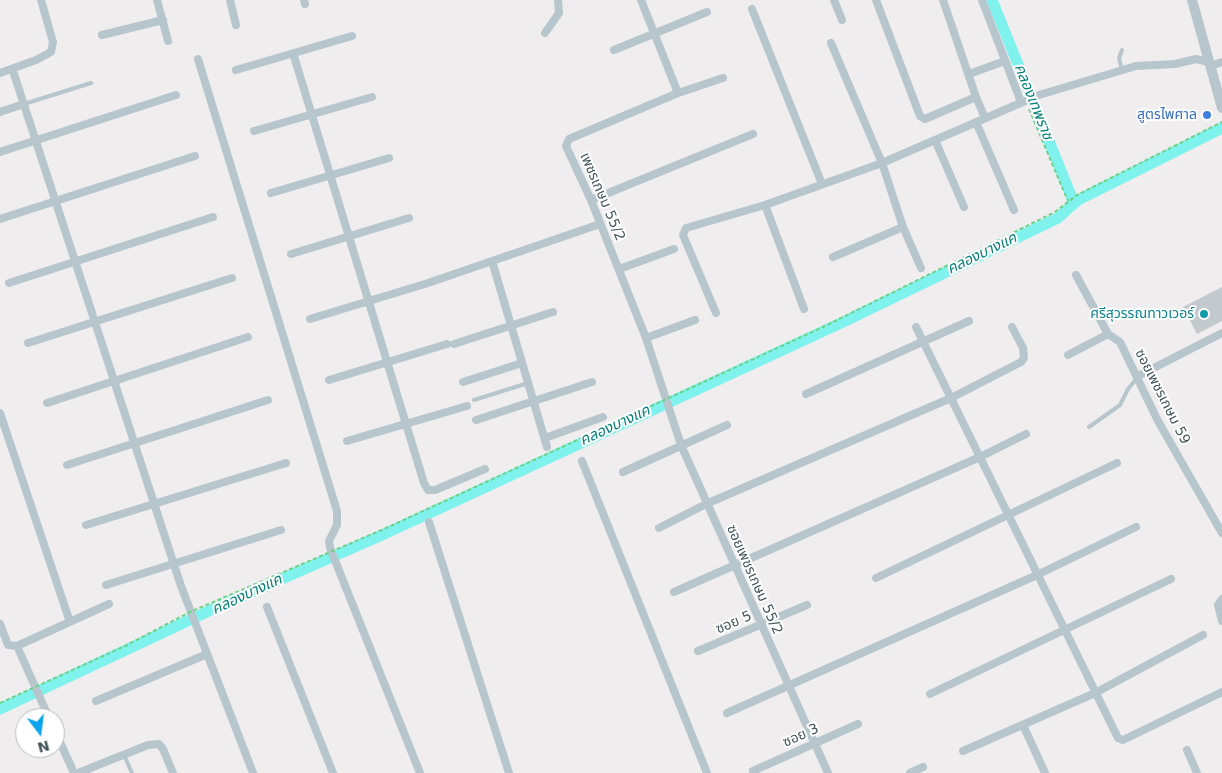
<!DOCTYPE html>
<meta charset="utf-8">
<style>
body{margin:0}
#map{position:relative;width:1222px;height:773px;overflow:hidden;background:#f0edee;font-family:"DejaVu Sans",sans-serif}
canvas{display:block}
.north{position:absolute;left:15px;top:708px;width:50px;height:50px;box-sizing:border-box;background:#fff;border:1px solid #b4bbbe;border-radius:50%;rotate:165deg;font-size:14px;font-weight:700;line-height:20px;text-align:center;color:#44565c}
.north::after{content:'';display:block;margin:auto;width:18px;height:22px;background:#0ba5ec;clip-path:polygon(50% 0,100% 100%,50% 72%,0 100%)}
</style>
<div id="map">
<canvas width="1222" height="773"></canvas>
<div class="north">N</div>
</div>
<script>
const g = document.querySelector('canvas').getContext('2d');
g.lineJoin = 'round';
function toPath(rows) {
  const path = new Path2D();
  for (const r of rows) {
    path.moveTo(r[0], r[1]);
    for (let i = 2; i < r.length; i += 2) path.lineTo(r[i], r[i + 1]);
  }
  return path;
}
function strokePath(path, color, width, dash) {
  g.strokeStyle = color;
  g.lineWidth = width;
  g.lineCap = dash ? 'butt' : 'round';
  g.setLineDash(dash || []);
  g.stroke(path);
}
function fillPath(path, color) {
  g.fillStyle = color;
  g.fill(path, 'evenodd');
}
function label(font, color, halo, rows, align = 'center') {
  g.font = font + ' "DejaVu Sans","Noto Sans Thai",sans-serif';
  g.lineWidth = 4;
  g.setLineDash([]);
  g.textBaseline = 'middle';
  g.strokeStyle = halo;
  g.fillStyle = color;
  for (const [text, x, y, turn = 0] of rows) {
    g.save();
    g.translate(x, y);
    g.rotate((+turn || 0) * Math.PI / 180);
    g.textAlign = isNaN(turn) ? turn : align;
    if (halo) g.strokeText(text, 0, 0);
    g.fillText(text, 0, 0);
    g.restore();
  }
}
const canal = toPath([
 [992,0,1074,203],
 [0,709,211,610,382,535,841,323,1058,218,1078,200,1222,128]
]);
const building = toPath([
 [1222,287,1222,321,1197,334,1183,307]
]);
const path = toPath([
 [1029,109,1068,201]
]);
const service = toPath([
 [1122,70,1119,58,1122,50],
 [24,104,91,83],
 [474,400,528,383],
 [1089,427,1120,405,1128,389,1137,378],
 [124,755,132,773]
]);
const minor = toPath([
 [157,0,168,41],
 [230,0,236,25],
 [304,0,305,4],
 [641,0,678,93],
 [834,0,842,20],
 [876,0,920,116,925,119,976,97,943,0],
 [982,0,1021,102],
 [752,9,822,184],
 [545,33,559,13,558,0],
 [102,35,163,20],
 [831,43,882,163,903,227,921,268],
 [614,50,707,12],
 [293,53,424,483,428,490,435,490,485,469],
 [198,59,337,511,337,525,329,541,330,548,420,773],
 [1210,66,1222,62],
 [236,70,352,36],
 [0,73,36,60,51,52,53,42,41,0],
 [14,74,181,586,253,773],
 [969,74,1005,61],
 [723,78,678,93,569,139,566,146,591,200,646,338,681,445,828,773],
 [976,97,985,118],
 [0,112,24,104],
 [976,122,1014,210],
 [254,131,372,97],
 [935,140,964,207],
 [0,152,176,95],
 [271,193,389,158],
 [591,200,753,134],
 [765,205,804,309],
 [0,219,195,156],
 [291,254,409,218],
 [833,257,903,227],
 [492,261,547,447],
 [619,269,674,249],
 [1076,275,1108,334,1120,342,1158,421,1222,533],
 [9,283,213,217],
 [716,313,683,235,686,228,765,205,882,163,1039,95,1136,66,1175,64,1196,59,1209,62],
 [310,319,428,283,600,224],
 [916,327,1118,738,1123,740,1222,692],
 [646,338,695,320],
 [28,343,232,278],
 [454,344,553,312],
 [1068,355,1108,334],
 [1138,376,1222,333],
 [329,380,447,344],
 [463,382,522,363],
 [806,394,969,321],
 [47,403,248,337],
 [0,413,70,622],
 [476,420,592,382],
 [545,438,603,417],
 [347,441,467,406],
 [582,461,707,773],
 [67,465,268,400],
 [623,472,727,425],
 [429,522,509,773],
 [86,525,286,463],
 [659,528,706,504,951,398,1021,362,1024,358,1023,348,1012,327],
 [876,578,1117,463],
 [106,585,281,530],
 [674,592,980,457,1026,434],
 [1222,599,1218,605,1222,621],
 [267,607,333,773],
 [0,624,8,645,17,646,49,718],
 [17,646,109,604],
 [698,651,807,605],
 [930,694,1171,579],
 [96,701,207,654],
 [727,713,1037,575,1136,527],
 [1023,725,1045,773],
 [55,731,74,773],
 [1187,750,1197,773],
 [963,751,1095,693,1203,635],
 [753,771,858,724],
 [78,773,148,745,159,744,163,749,173,773],
 [910,773,923,767]
]);
const tertiary = toPath([
 [1192,0,1222,108]
]);
const pathBridge = toPath([
 [0,703,125,646,190,612,384,529,823,327,1055,212,1077,195,1222,122]
]);
const markers = [
 [1207,115,5,"#3f7fe0"],
 [1204,314,5,"#0f9aa8"]
];
const shopNames = [
 ["สูตรไพศาล",1197,115]
];
const streetNames = [
 ["เพชรเกษม 55/2",602,197,67],
 ["ซอยเพชรเกษม 59",1162,397,63],
 ["ซอยเพชรเกษม 55/2",754,580,66],
 ["ซอย 5",734,623,-23],
 ["ซอย 3",801,736,-24]
];
const cultureNames = [
 ["ศรีสุวรรณทาวเวอร์",1194,314]
];
const waterNames = [
 ["คลองเทพราช",1033,102,68],
 ["คลองบางแค",982,254,-26],
 ["คลองบางแค",615,426,-25],
 ["คลองบางแค",247,595,-25]
];
strokePath(canal, '#80f2ee', 11);
fillPath(building, '#c3cacd');
strokePath(path, '#6cd287', 2, [4, 2.5]);
strokePath(service, '#b7c6cc', 4);
strokePath(minor, '#b7c6cc', 8);
strokePath(tertiary, '#b7c6cc', 10);
strokePath(pathBridge, '#6cd287', 2, [4, 2.5]);
for (const [x, y, r, color] of markers) {
  const dot = new Path2D();
  dot.arc(x, y, r, 0, 2 * Math.PI);
  g.fillStyle = color;
  g.fill(dot);
  strokePath(dot, '#fff', 2);
}
label('14px', '#366cbe', '#fff', shopNames, 'right');
label('14px', '#44565c', '#fff', streetNames);
label('14px', '#0d838f', '#fff', cultureNames, 'right');
label('italic 15px', '#06817c', '#fff', waterNames);
</script>
